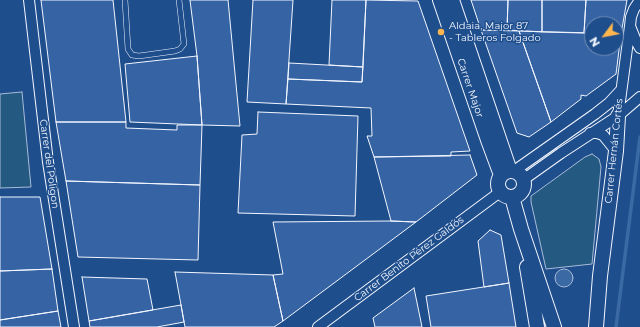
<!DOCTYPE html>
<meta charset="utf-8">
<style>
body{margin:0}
#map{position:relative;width:640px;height:327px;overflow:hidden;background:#1f4e8c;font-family:Montserrat,sans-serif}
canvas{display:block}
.north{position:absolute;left:584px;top:16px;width:40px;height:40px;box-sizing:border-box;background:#1f4e8c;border:1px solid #7391ba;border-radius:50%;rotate:238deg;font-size:11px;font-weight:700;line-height:16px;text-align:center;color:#f2f6ff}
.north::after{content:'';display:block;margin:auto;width:14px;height:18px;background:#ffb74d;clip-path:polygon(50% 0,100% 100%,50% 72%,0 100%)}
</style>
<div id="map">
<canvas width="640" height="327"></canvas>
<div class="north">N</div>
</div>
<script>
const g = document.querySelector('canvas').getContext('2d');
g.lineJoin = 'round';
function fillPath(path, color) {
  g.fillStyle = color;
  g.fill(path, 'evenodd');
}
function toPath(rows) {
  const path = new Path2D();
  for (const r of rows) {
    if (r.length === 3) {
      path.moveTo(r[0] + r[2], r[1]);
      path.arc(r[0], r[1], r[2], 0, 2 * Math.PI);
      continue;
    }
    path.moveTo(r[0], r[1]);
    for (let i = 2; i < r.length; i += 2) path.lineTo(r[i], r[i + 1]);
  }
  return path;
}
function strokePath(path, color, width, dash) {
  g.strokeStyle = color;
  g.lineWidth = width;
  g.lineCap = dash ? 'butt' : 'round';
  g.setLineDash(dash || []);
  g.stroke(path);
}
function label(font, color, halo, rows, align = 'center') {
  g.font = font + ' Montserrat,sans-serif';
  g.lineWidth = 3;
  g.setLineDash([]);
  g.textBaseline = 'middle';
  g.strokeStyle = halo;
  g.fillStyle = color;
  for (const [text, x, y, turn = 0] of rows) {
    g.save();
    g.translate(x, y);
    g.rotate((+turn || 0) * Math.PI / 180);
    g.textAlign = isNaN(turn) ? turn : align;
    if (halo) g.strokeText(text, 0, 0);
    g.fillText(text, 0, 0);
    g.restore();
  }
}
const green = toPath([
 [22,92,31,187,0,188,0,94,22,92],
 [592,154,599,159,601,167,592,264,546,269,531,202,531,196,585,157,592,154]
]);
const water = toPath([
 [564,278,9]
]);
const stream = toPath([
 [616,327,640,137]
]);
const building = toPath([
 [41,0,113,0,126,122,56,122,41,0],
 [190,0,228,0,240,126,202,125,197,56,190,0],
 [253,0,293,0,286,104,247,102,253,0],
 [332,0,366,0,363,67,329,65,332,0],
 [366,0,418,1,470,151,451,152,451,156,374,157,367,136,372,136,371,108,286,104,288,79,362,82,366,0],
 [471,0,508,0,507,30,481,30,471,0],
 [508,0,542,0,542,32,507,30,508,0],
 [542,0,586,0,584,33,542,32,542,0],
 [586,0,627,0,621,34,616,34,616,24,592,24,592,33,584,33,586,0],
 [481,30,519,31,551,122,529,137,517,133,481,30],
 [519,31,592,33,592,48,616,48,616,34,621,34,616,74,586,96,581,95,581,99,551,122,519,31],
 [197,56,202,125,130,122,125,64,197,56],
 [289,63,363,67,362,82,288,79,289,63],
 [258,112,358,116,355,216,238,213,242,135,257,134,258,112],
 [56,122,126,122,126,128,177,130,177,125,202,125,200,185,66,181,56,122],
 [470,155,477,175,416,222,391,221,374,157,470,155],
 [66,181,200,185,198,260,78,257,66,181],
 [0,197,40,197,52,269,0,271,0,197],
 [391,221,416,222,283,321,273,275,283,274,273,222,391,221],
 [490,230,501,235,509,283,484,287,478,241,490,230],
 [52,269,58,311,0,320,0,271,52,269],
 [175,272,273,275,283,321,274,327,185,327,175,272],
 [82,277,147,279,153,310,89,321,82,277],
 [509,283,516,327,431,327,426,296,509,283],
 [414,288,422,327,375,327,373,318,414,288],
 [181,305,184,322,157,327,90,327,89,321,181,305],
 [58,311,61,327,0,327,0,320,58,311]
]);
const lane = toPath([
 [125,0,128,49,132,55,139,56,175,51,180,49,184,44,179,0]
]);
const street = toPath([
 [29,0,48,162,74,327],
 [640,0,634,9,631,17,630,26,636,41,640,48],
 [618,116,630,26],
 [590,133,597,133,603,135,616,151],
 [514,171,595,114,609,103,621,90],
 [523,180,561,153,618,116,640,97],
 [318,327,500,192]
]);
const secondary = toPath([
 [440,0,488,140,501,175],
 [452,0,510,171],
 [511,184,13],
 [512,197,521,229,554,327],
 [527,267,537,327],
 [596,327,600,276,616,151,618,116]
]);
const markers = [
 [441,32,4,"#ffb74d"]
];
const poiNames = [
 ["Aldaia, Major 87",449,26],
 ["- Tableros Folgado",449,38]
];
const streetNames = [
 ["Carrer Major",470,88,71],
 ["Carrer Hernán Cortés",614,151,-84],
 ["Carrer del Poligon",49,164,82],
 ["Carrer Benito Pérez Galdós",409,259,-37]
];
fillPath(green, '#245a82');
strokePath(green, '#a8bbd7', 1);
fillPath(water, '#3b69a3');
strokePath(water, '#a8bbd7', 1);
strokePath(stream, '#3b69a3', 3.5);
fillPath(building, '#3563a3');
strokePath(building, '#f2f6ff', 1);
strokePath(lane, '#f2f6ff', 6);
strokePath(street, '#f2f6ff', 12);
strokePath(secondary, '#f2f6ff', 16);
strokePath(lane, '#1f4e8c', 5);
strokePath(street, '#1f4e8c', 10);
strokePath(secondary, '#1f4e8c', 14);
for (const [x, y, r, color] of markers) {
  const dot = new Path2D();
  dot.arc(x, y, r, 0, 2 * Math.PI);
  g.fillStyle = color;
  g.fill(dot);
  strokePath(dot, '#1f4e8c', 1.5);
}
label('10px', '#f2f6ff', '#1f4e8c', poiNames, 'left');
label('10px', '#f2f6ff', '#1f4e8c', streetNames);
</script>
